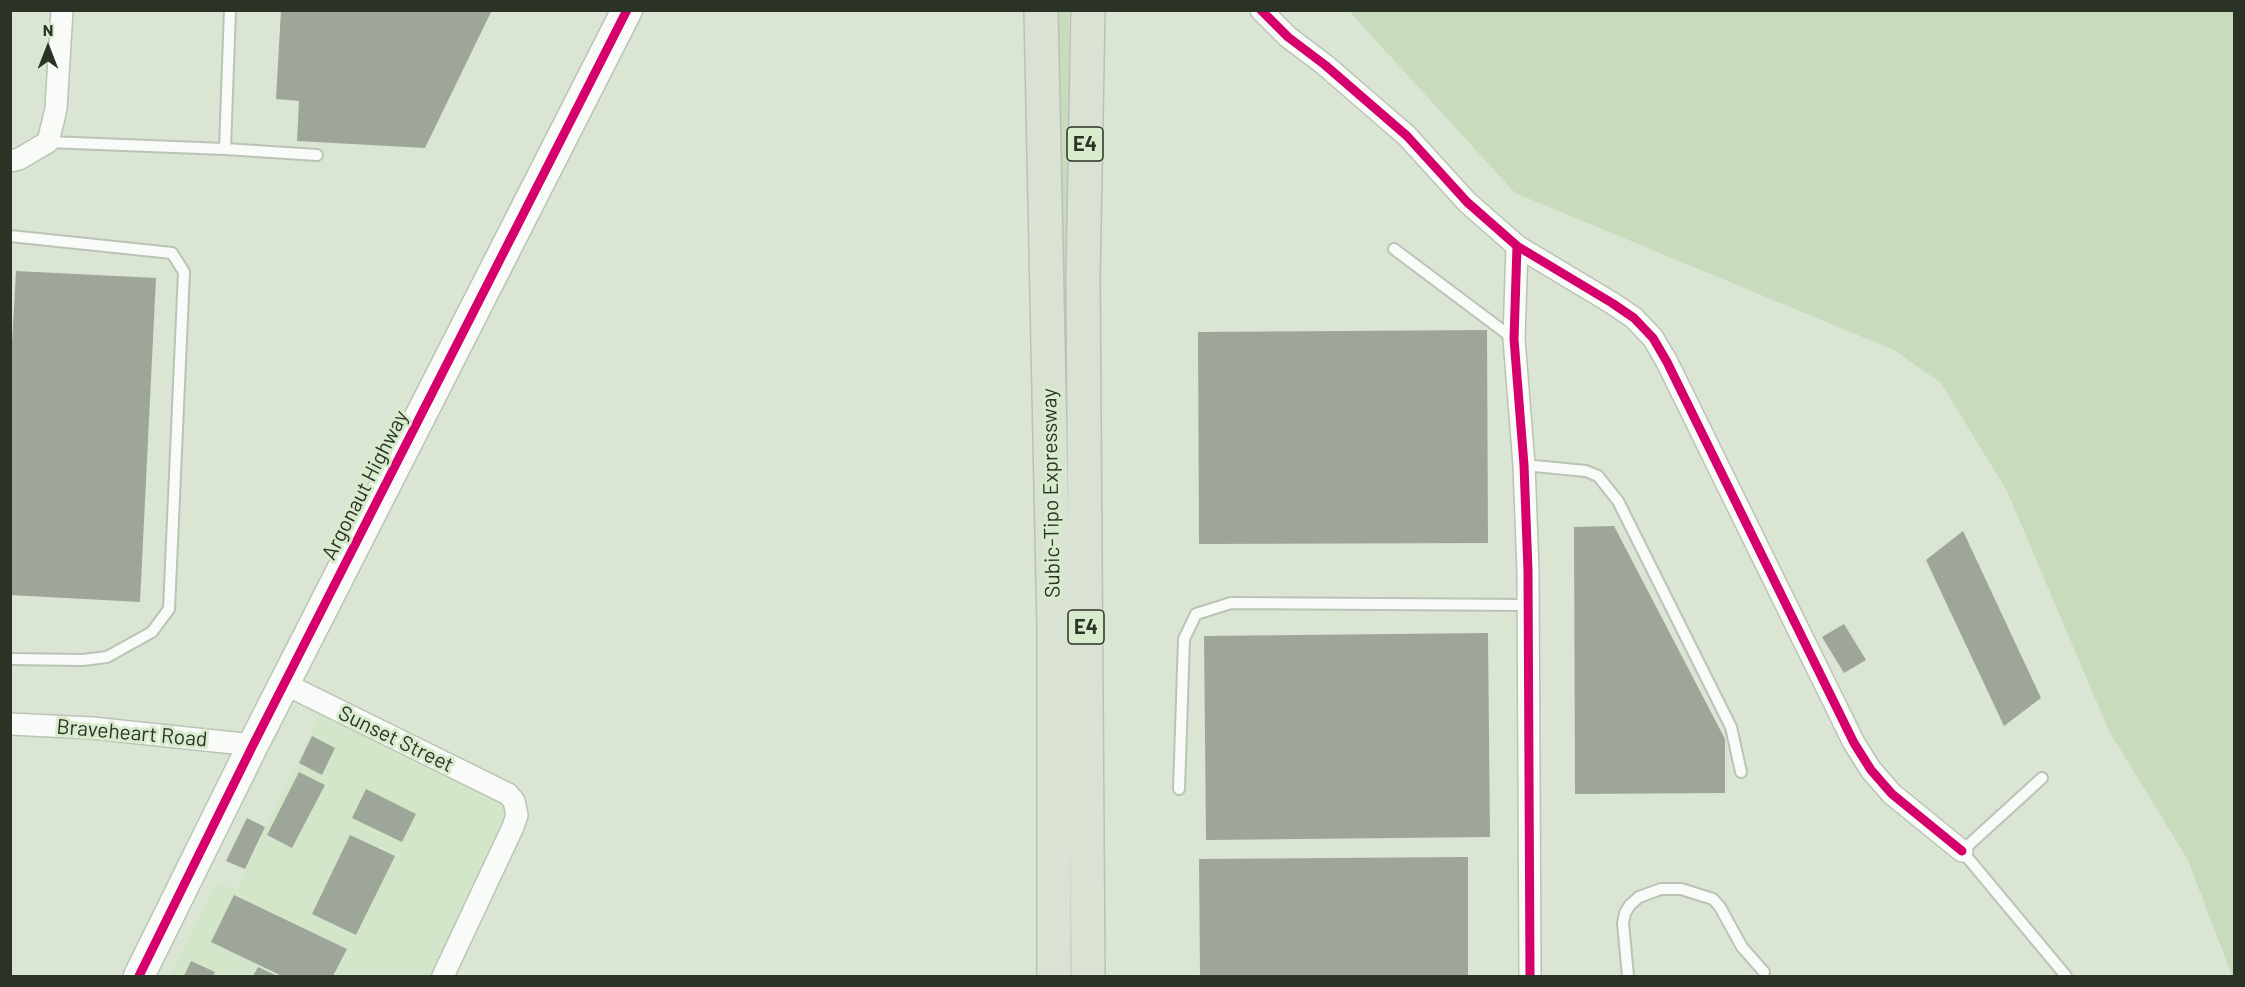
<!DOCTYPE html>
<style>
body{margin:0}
#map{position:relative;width:2245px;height:987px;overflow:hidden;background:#dae5d4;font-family:Barlow,sans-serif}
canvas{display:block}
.frame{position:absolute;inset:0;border:12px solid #2b3226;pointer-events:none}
.north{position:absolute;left:18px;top:18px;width:60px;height:60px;-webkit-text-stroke:4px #d8eccd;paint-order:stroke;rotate:0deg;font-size:16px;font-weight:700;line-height:24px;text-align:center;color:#2b3226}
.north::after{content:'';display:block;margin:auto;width:21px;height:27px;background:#2b3226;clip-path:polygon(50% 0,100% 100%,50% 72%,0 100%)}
</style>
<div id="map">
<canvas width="2245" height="987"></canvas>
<div class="frame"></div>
<div class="north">N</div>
</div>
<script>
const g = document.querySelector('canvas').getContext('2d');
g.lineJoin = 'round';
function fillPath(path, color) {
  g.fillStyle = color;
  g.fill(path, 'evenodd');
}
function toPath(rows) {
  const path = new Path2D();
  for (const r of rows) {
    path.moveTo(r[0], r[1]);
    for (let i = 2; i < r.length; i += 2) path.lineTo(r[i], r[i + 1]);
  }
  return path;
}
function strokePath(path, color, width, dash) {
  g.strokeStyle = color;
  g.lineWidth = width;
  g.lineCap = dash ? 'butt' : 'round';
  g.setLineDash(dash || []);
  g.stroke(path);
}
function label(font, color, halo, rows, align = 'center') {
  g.font = font + ' Barlow,sans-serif';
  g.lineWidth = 6;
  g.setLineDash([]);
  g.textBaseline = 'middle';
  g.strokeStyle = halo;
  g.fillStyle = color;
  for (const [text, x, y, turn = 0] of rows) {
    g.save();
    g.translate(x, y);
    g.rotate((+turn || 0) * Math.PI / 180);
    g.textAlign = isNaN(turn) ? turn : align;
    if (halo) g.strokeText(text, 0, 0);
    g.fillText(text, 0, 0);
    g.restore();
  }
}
const built = toPath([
 [319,715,513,808,431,976,169,976,217,881,236,890]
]);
const green = toPath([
 [1055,11,1069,11,1075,976,1063,976],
 [1349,11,2234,11,2234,976,2232,976,2188,860,2109,731,2007,491,1941,383,1894,350,1515,193]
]);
const building = toPath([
 [281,10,492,10,425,148,297,141,299,101,276,99],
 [16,271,156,278,140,602,10,595,10,379],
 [1487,330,1488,543,1199,544,1198,332],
 [1614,526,1725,739,1725,793,1575,794,1574,527],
 [1963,531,2041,698,2004,726,1926,560],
 [1844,624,1866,660,1844,673,1822,637],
 [1488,633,1490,837,1206,840,1204,636],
 [312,736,335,748,322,775,299,763],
 [299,772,325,785,292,848,267,835],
 [366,789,416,814,402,842,352,818],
 [247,818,265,827,245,869,226,861],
 [350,835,395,856,356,935,312,914],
 [1468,857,1468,976,1200,976,1199,859],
 [234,895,347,949,333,976,282,976,211,942],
 [191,961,215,972,213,976,184,976],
 [258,967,277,976,253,976]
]);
const lane = toPath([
 [48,142,225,149,230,10],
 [225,149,317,155],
 [10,236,172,253,184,272,169,609,152,632,107,657,83,660,10,659],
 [1394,249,1514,339],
 [1524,465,1586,471,1598,476,1618,501,1731,727,1741,772],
 [2042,778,1962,851,2066,976],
 [1179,789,1184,639,1196,614,1231,603,1529,605],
 [1628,976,1623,923,1625,913,1630,905,1639,897,1661,889,1681,889,1713,899,1720,907,1742,947,1764,972]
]);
const street = toPath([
 [1261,10,1288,37,1325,65,1407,136,1467,202,1517,246,1612,303,1634,318,1653,338,1667,362,1854,743,1871,770,1892,794,1962,851],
 [10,161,19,159,48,142,56,109,62,10],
 [1517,246,1514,339,1524,465,1528,571,1530,976],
 [285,684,508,794,514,801,517,815,513,827,443,976],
 [10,724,92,728,253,745]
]);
const secondary = toPath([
 [139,976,253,745,627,10]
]);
const highway = toPath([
 [1041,10,1054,629,1054,976],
 [1088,10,1083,278,1088,976]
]);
const cycleway = toPath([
 [1261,10,1288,37,1325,65,1407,136,1467,202,1517,246,1612,303,1634,318,1653,338,1667,362,1854,743,1871,770,1892,794,1962,851],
 [1517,246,1514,339,1524,465,1528,571,1530,976],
 [139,976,253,745,627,10]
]);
const shields = [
 [1085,144,36],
 [1086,627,36]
];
const shieldNames = [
 ["E4",1085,144],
 ["E4",1086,627]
];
const streetNames = [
 ["Argonaut Highway",365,485,-63],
 ["Subic-Tipo Expressway",1051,493,-91],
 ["Braveheart Road",132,733,5],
 ["Sunset Street",396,739,26]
];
fillPath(built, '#d3e6c9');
fillPath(green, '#c8dbbd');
fillPath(building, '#9ea699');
strokePath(lane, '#bac3b5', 14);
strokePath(street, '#bac3b5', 24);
strokePath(secondary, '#bac3b5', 33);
strokePath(highway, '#bbc1b9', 36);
strokePath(lane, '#f9fbf9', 10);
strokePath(street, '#f9fbf9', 21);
strokePath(secondary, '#f9fbf9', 30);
strokePath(highway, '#d9e2d3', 33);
strokePath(cycleway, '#d6006c', 9);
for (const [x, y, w] of shields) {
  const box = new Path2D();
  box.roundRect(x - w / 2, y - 17, w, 34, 4.5);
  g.fillStyle = '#d8eccd';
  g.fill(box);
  strokePath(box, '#2b3226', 1.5);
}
label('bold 20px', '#2b3226', null, shieldNames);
label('21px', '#2b3226', '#d8eccd', streetNames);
</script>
